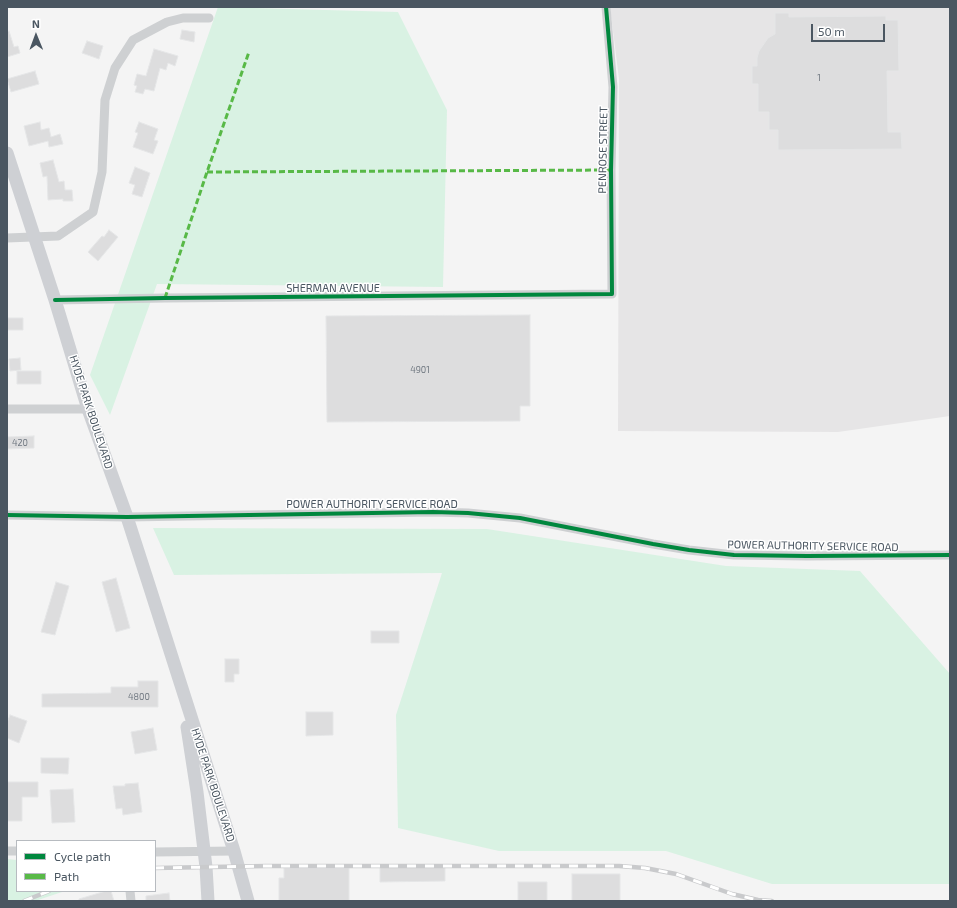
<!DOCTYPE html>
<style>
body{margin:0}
#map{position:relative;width:957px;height:908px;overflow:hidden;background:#f4f4f4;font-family:"Exo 2",sans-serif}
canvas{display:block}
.frame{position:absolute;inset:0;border:8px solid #4a5661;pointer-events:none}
.legend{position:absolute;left:16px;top:840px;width:140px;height:52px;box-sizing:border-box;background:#fff;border:1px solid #b7bbc0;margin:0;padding:5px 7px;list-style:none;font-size:12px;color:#4a5661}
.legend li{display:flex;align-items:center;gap:8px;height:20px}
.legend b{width:20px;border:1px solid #b7bbc0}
.north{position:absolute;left:16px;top:16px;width:40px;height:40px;-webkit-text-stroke:3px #fff;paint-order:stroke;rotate:359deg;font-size:11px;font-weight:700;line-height:16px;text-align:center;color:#4a5661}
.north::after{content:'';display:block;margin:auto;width:14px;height:18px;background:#4a5661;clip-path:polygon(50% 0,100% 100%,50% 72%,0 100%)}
.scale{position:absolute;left:811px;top:24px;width:74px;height:18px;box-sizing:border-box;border:2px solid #4a5661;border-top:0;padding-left:5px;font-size:12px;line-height:14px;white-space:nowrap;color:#4a5661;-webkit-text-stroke:3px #fff;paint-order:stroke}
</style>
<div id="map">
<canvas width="957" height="908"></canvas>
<div class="frame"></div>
<ul class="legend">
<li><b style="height:5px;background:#00873e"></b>Cycle path</li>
<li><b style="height:5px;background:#58b947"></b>Path</li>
</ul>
<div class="north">N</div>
<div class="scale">50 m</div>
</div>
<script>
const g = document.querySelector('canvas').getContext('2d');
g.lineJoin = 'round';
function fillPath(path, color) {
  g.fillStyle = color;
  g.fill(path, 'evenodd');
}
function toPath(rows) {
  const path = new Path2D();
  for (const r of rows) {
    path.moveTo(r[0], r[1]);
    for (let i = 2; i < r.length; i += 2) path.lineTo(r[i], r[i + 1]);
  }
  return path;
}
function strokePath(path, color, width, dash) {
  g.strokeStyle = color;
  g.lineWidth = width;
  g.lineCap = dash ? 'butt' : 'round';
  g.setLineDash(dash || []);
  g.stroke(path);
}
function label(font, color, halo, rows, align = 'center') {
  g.font = font + ' "Exo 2",sans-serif';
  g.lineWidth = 3;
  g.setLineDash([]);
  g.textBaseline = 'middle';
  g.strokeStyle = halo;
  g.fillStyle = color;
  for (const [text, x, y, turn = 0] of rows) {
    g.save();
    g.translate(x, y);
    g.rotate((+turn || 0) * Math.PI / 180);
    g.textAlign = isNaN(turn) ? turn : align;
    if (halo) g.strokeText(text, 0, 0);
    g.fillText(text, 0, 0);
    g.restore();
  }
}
const education = toPath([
 [610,7,950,7,950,416,838,432,618,431,619,79]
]);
const green = toPath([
 [218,7,398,12,447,110,443,287,157,284,110,415,90,375],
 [153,528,487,529,726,566,860,571,950,674,950,884,772,884,666,851,499,851,398,828,396,715,442,573,174,575],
 [7,859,17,860,17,891,65,891,35,901,7,901]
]);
const building = toPath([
 [775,13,789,13,789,17,886,16,886,20,898,20,899,71,887,71,888,132,901,132,902,149,778,150,778,130,769,130,769,112,758,112,758,84,752,84,752,66,757,66,757,58,759,51,768,38,775,34,775,13],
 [182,30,195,32,194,42,180,39,182,30],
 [9,31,14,47,18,46,20,53,7,57,7,32,9,31],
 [87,41,103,46,99,59,82,53,87,41],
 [154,49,178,56,175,66,168,63,166,70,160,68,154,91,145,89,143,94,135,92,137,86,134,85,137,74,146,76,154,49],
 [35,71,39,84,11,92,7,79,35,71],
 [40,122,41,130,49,128,51,137,60,134,63,144,49,147,48,141,29,146,24,126,40,122],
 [139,122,158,129,154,140,158,141,153,154,133,147,138,133,135,132,139,122],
 [53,160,59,182,64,181,65,190,72,190,73,201,63,201,63,199,48,200,47,176,43,177,40,163,53,160],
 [135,167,150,173,142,197,132,194,135,185,129,183,135,167],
 [109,230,118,237,98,261,88,252,102,236,104,237,109,230],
 [530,315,530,406,520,406,520,421,327,422,326,316,530,315],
 [7,318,23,318,23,330,7,330,7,318],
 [20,358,21,370,10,371,9,359,20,358],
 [17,371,41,371,41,384,17,384,17,371],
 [34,436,34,448,7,449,7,437,34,436],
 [116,578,130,628,116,632,102,582,116,578],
 [56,582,69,586,55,635,41,632,56,582],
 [371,631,399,631,399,643,371,643,371,631],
 [225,659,239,659,239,674,234,674,234,682,225,682,225,659],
 [138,681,158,681,158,707,42,707,42,694,111,693,111,687,138,687,138,681],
 [306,712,333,712,333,735,306,736,306,712],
 [10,715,27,721,19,743,7,738,7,723,10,715],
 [153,728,157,750,135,754,131,732,153,728],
 [41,758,69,758,68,774,41,773,41,758],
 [7,782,38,782,38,797,22,797,22,821,7,821,7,782],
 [138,783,142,812,123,815,122,808,116,809,113,786,125,786,125,784,138,783],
 [73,789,75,822,52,823,50,790,73,789],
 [445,865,445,881,380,882,380,866,445,865],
 [284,868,349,868,349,901,279,901,279,878,284,878,284,868],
 [572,874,620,874,620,901,572,901,572,874],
 [518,882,547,882,547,901,518,901,518,882],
 [106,891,111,891,114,901,79,901,79,899,106,891],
 [169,893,170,901,146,901,146,896,169,893]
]);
const street = toPath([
 [7,238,58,236,93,212,102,172,105,100,115,68,133,40,167,22,183,18,209,18],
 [55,300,165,298,612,294,611,170,613,87,606,7],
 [7,409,88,409],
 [7,515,127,517,433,512,468,513,520,518,653,544,689,550,734,555,807,556,950,555],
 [7,851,17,851],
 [155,852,234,851],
 [130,891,131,901]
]);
const secondary = toPath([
 [7,153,55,300,88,409,127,517,148,582,234,851,248,901],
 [187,727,197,792,206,867,208,901]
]);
const rail = toPath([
 [155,868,266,866,619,866,645,868,676,874,732,894,758,900,772,901],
 [24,901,49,891]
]);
const quiet = toPath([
 [207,172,611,170],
 [165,298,207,172,249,52]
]);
const cycleway = toPath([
 [55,300,165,298,612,294,611,170,613,87,606,7],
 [7,515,127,517,433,512,468,513,520,518,653,544,689,550,734,555,807,556,950,555]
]);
const numberNames = [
 ["1",819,78],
 ["4901",420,370],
 ["420",20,443],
 ["4800",139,697]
];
const streetNames = [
 ["PENROSE STREET",603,150,-89],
 ["SHERMAN AVENUE",333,288],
 ["HYDE PARK BOULEVARD",91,412,72],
 ["POWER AUTHORITY SERVICE ROAD",372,504],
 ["POWER AUTHORITY SERVICE ROAD",813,546,1],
 ["HYDE PARK BOULEVARD",213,785,72]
];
fillPath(education, '#e6e5e6');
fillPath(green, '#d9f2e3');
fillPath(building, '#ddddde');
strokePath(building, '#e5e6e7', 1);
strokePath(street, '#ced0d2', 9);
strokePath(secondary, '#ced0d4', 13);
strokePath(rail, '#c9cacc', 4.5);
strokePath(rail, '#fff', 3, [9]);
strokePath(quiet, '#58b947', 3, [6, 3]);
strokePath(cycleway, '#00873e', 4);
label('9px', '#707881', null, numberNames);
label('11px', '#4a5661', '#fff', streetNames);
</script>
